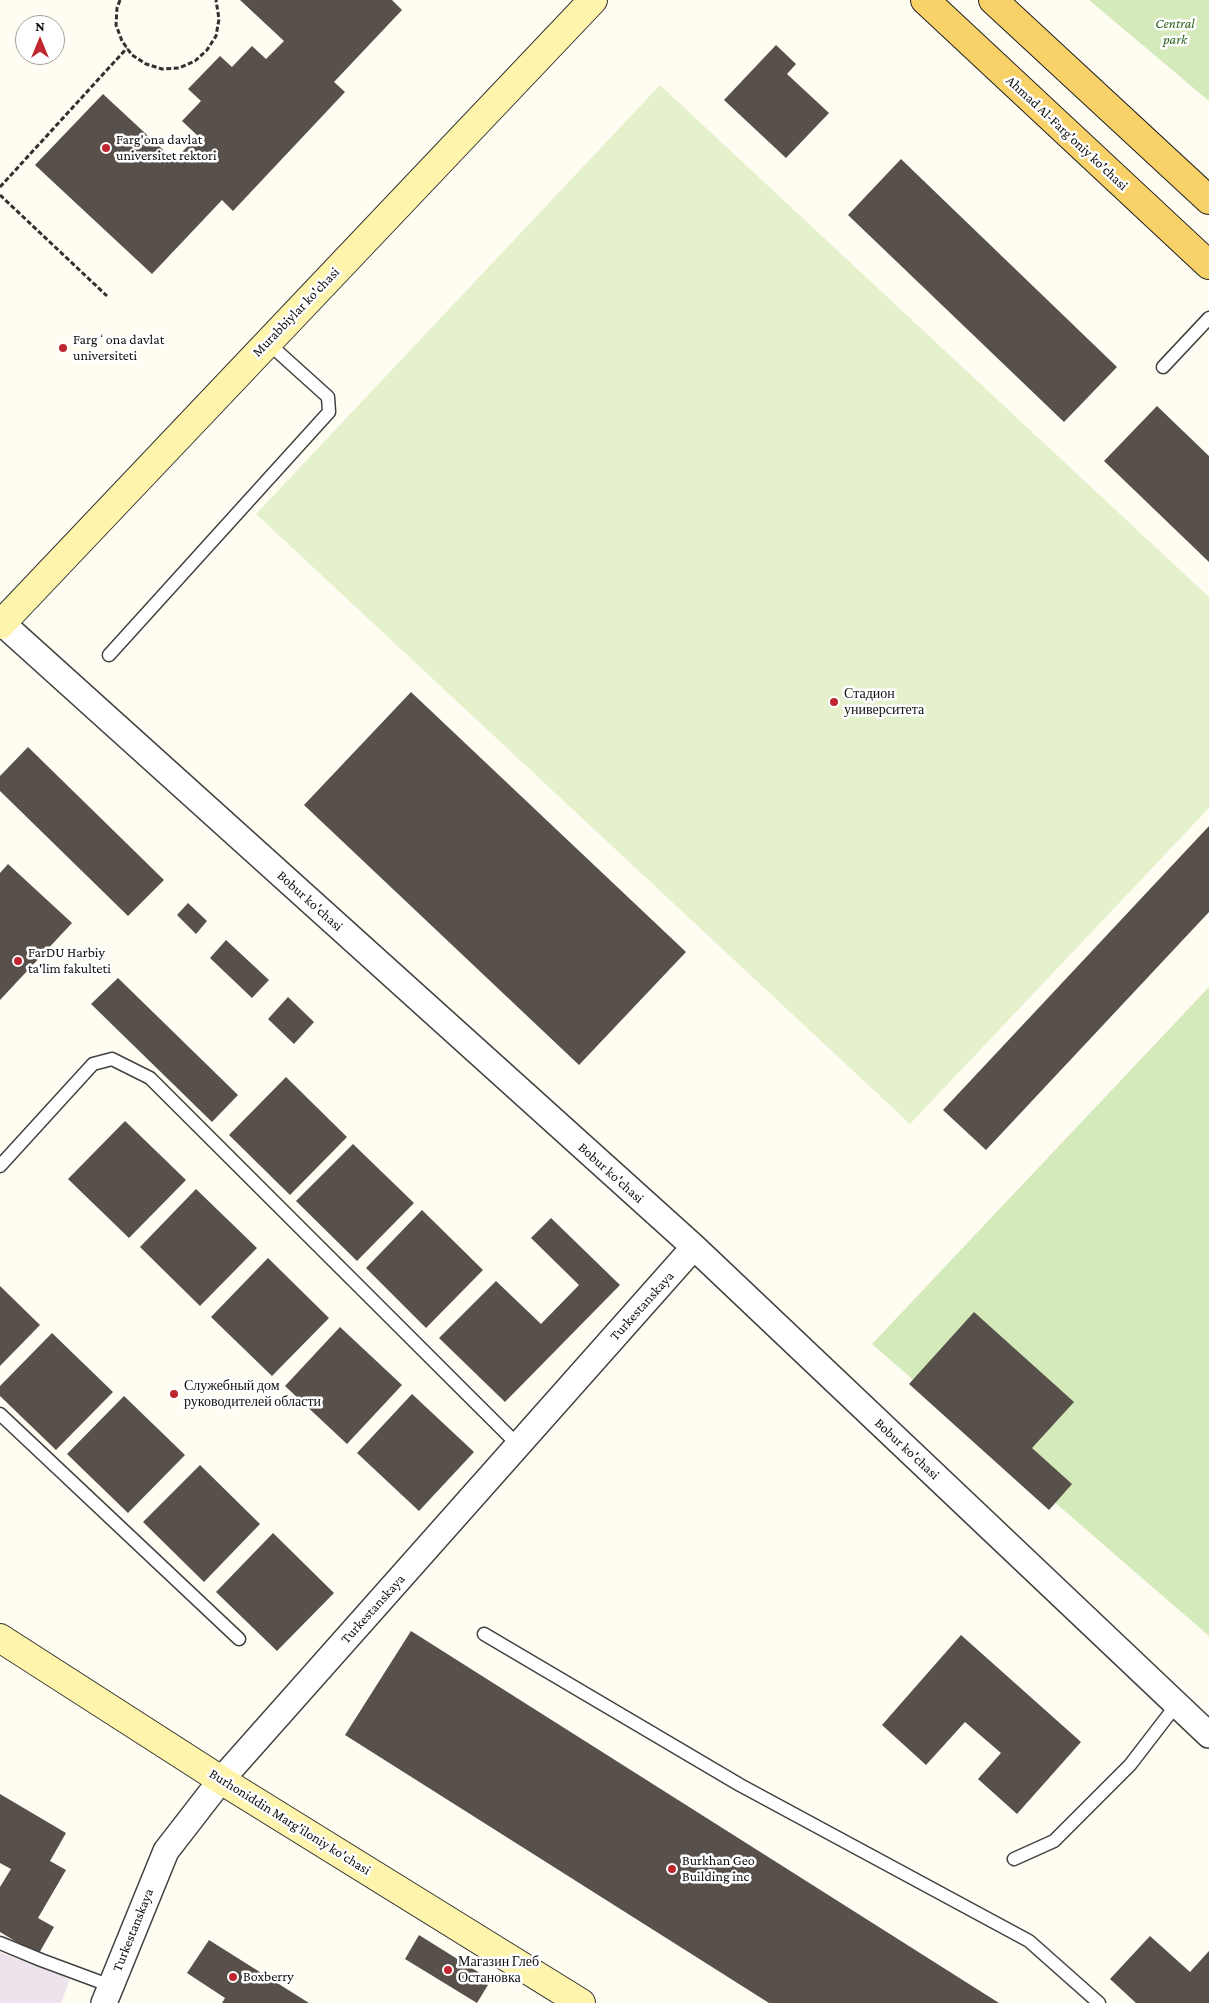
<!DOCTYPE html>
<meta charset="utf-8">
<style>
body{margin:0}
#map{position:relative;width:1209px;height:2003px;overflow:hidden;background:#fffcf1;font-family:"Crimson Pro",serif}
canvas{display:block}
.north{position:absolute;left:15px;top:15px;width:50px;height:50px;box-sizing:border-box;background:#fff;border:1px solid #9f9f9f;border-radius:50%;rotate:0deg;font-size:14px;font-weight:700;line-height:20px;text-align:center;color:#0f0f0f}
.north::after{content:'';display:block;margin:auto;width:18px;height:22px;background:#bf2630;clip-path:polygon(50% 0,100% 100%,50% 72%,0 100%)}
</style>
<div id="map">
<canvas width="1209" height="2003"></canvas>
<div class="north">N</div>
</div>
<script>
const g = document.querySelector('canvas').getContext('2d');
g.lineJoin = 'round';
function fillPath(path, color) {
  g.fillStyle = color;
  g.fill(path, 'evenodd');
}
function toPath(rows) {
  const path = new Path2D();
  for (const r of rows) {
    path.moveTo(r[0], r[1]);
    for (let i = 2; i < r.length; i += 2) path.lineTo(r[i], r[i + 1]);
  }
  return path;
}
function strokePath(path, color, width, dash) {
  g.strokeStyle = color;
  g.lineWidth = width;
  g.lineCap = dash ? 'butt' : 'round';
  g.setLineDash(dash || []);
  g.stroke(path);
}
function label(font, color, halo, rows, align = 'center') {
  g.font = font + ' "Crimson Pro",serif';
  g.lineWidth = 5;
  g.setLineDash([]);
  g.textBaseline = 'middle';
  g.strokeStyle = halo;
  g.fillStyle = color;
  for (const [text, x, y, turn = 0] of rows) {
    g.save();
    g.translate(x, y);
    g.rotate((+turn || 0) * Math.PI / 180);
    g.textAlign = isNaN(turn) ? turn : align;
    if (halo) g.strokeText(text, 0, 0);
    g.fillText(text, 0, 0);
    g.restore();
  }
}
const industrial = toPath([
 [0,1952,70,1979,61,2003,0,2003]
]);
const green = toPath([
 [1089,0,1209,0,1209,101],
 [1209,987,1209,1636,872,1344]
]);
const pitch = toPath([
 [660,85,1209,597,1209,808,910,1124,256,514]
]);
const building = toPath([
 [240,0,392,0,402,10,334,82,345,92,233,211,222,200,152,274,35,165,103,94,174,160,198,136,182,121,201,101,188,89,220,56,232,67,252,46,266,59,284,41],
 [776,45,796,64,787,74,829,113,786,158,724,100],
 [901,159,1117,367,1064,422,848,215],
 [1157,406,1209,456,1209,562,1104,461],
 [411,692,686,952,579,1065,304,805],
 [28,747,164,880,128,916,0,791,0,776],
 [1209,826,1209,912,986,1150,943,1110],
 [8,864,72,923,0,1000,0,873],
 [188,903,207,921,196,934,177,915],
 [226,940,269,980,252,998,210,958],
 [118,978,238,1095,212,1122,91,1004],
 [288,997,314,1022,294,1044,268,1019],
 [286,1077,347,1137,290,1195,229,1135],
 [125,1121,186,1180,129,1238,68,1179],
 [353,1144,414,1203,357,1261,296,1201],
 [196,1189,257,1248,200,1306,140,1247],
 [422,1210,483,1270,426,1328,366,1268],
 [551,1218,620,1285,505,1402,439,1338,496,1281,541,1324,579,1285,531,1238],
 [268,1258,329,1318,272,1376,211,1317],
 [0,1286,40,1325,0,1366],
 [974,1312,1074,1402,1032,1448,1072,1484,1049,1510,909,1384],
 [340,1327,402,1385,347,1444,285,1386],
 [52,1333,113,1392,56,1450,0,1396,0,1386],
 [412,1394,474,1452,419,1511,357,1453],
 [124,1396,185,1455,128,1513,67,1454],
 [200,1465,260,1524,204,1582,143,1522],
 [273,1533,334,1593,277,1651,216,1592],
 [411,1631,999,2003,769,2003,345,1735],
 [961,1635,1081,1742,1017,1814,978,1779,1001,1753,965,1722,926,1765,882,1725],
 [0,1794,66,1833,50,1861,66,1870,38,1918,54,1927,38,1955,0,1932,0,1887,11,1869,0,1863],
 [419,1935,491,1980,477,2003,405,1959],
 [1150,1936,1190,1972,1209,1951,1209,2003,1136,2003,1110,1979],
 [209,1940,309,2003,222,2003,225,1998,187,1973]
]);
const path = toPath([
 [120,0,117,8,116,25,122,41,132,55,146,64,162,69,179,68,195,61,207,50,216,36,219,19,216,0],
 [0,187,127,48],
 [0,195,107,296]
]);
const lane = toPath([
 [1163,367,1209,318],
 [109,655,329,412,328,397,267,342],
 [0,1166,93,1064,112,1059,150,1078,518,1445],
 [0,1414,239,1639],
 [484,1634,740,1785,1029,1941,1099,2003],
 [1014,1859,1054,1841,1130,1765,1177,1704],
 [0,1943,41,1960,111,1986]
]);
const street = toPath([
 [2,623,694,1247,1209,1735],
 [104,2003,166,1851,221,1780,694,1247]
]);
const secondary = toPath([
 [0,625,593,0],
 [0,1638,221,1780,581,2003]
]);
const primary = toPath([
 [925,0,1209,265],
 [993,0,1209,200]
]);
const markers = [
 [106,148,5,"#bf2630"],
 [63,348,5,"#bf2630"],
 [834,702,5,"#bf2630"],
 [18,961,5,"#bf2630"],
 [174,1394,5,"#bf2630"],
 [672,1869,5,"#bf2630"],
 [448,1970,5,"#bf2630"],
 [233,1977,5,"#bf2630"]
];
const parkNames = [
 ["Central",1175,24],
 ["park",1175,40]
];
const streetNames = [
 ["Ahmad Al-Farg'oniy ko'chasi",1067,133,43],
 ["Murabbiylar ko'chasi",296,312,-46],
 ["Bobur ko'chasi",310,901,42],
 ["Bobur ko'chasi",611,1173,42],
 ["Turkestanskaya",642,1306,-48],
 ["Bobur ko'chasi",907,1449,43],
 ["Turkestanskaya",373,1609,-48],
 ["Burhoniddin Marg'iloniy ko'chasi",290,1822,32],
 ["Turkestanskaya",133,1930,-68]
];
const poiNames = [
 ["Farg'ona davlat",116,140],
 ["universitet rektori",116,156],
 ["Fargʻona davlat",73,340],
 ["universiteti",73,356],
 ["Стадион",844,694],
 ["университета",844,710],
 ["FarDU Harbiy",28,953],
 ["ta'lim fakulteti",28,969],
 ["Служебный дом",184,1386],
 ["руководителей области",184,1402],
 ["Burkhan Geo",682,1861],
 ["Building inc",682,1877],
 ["Магазин Глеб",458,1962],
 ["Остановка",458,1978],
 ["Boxberry",243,1977]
];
fillPath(industrial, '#ece3ed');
fillPath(green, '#d4eaba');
fillPath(pitch, '#e5f1cc');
fillPath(building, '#58504b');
strokePath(lane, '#424242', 15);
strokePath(street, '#424242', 28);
strokePath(secondary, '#313131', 30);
strokePath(primary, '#202020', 30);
strokePath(path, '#313131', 3, [5, 2.5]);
strokePath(lane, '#fff', 12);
strokePath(street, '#fff', 25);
strokePath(secondary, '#fef4ac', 28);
strokePath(primary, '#f8d268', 28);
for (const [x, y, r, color] of markers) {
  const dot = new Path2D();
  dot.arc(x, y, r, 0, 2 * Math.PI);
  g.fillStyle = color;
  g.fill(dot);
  strokePath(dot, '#fff', 2);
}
label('italic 14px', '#2f671f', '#fff', parkNames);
label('14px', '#0f0f0f', '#fff', streetNames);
label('14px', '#0f0f0f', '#fff', poiNames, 'left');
</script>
